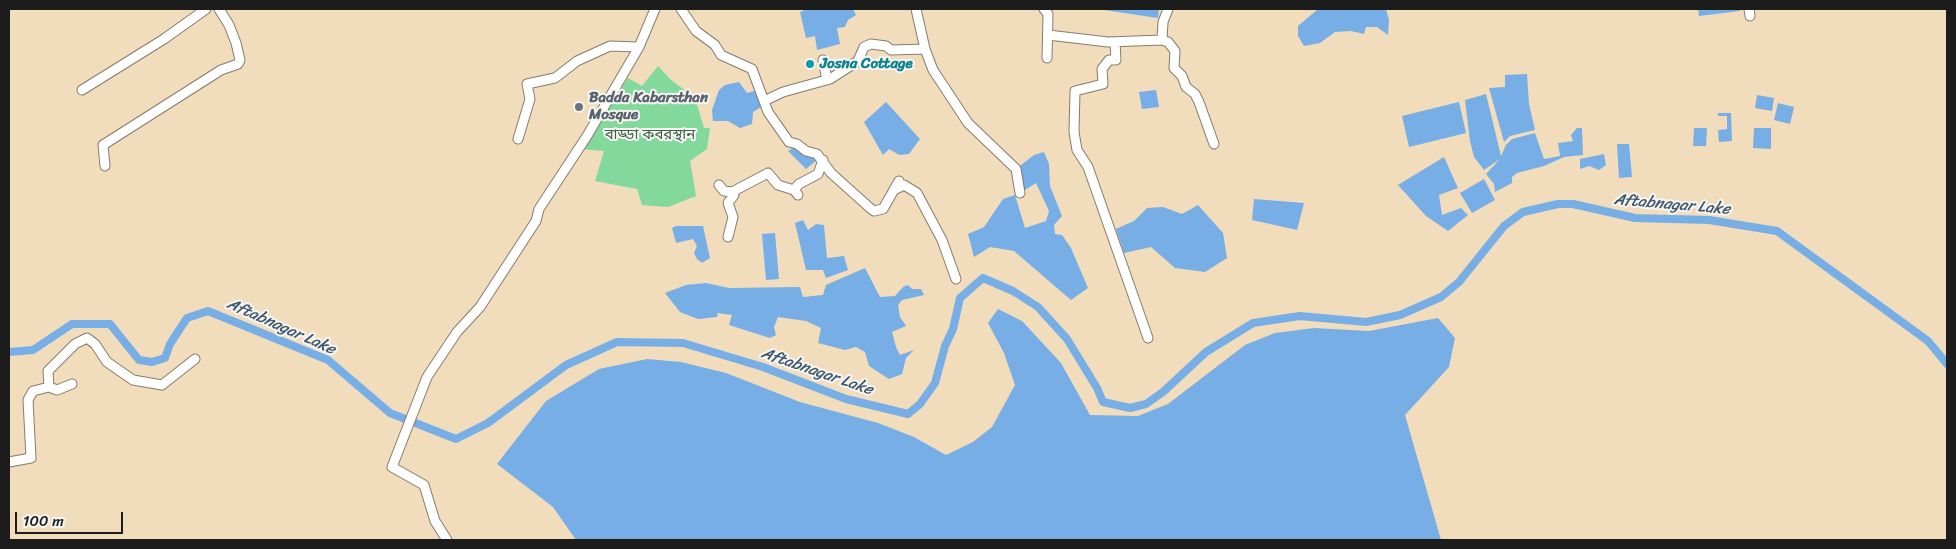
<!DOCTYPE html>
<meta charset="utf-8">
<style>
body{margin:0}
#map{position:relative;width:1956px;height:549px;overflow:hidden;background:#f1dcbc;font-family:Sriracha,sans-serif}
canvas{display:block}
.frame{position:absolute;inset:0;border:10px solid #1c1c1c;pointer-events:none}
.scale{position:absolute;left:15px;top:512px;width:108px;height:22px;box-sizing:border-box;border:2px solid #1c1c1c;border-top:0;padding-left:6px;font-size:15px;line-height:18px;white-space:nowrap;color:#1c1c1c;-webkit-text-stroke:4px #f6f6f2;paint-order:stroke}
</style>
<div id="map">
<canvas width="1956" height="549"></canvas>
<div class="frame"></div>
<div class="scale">100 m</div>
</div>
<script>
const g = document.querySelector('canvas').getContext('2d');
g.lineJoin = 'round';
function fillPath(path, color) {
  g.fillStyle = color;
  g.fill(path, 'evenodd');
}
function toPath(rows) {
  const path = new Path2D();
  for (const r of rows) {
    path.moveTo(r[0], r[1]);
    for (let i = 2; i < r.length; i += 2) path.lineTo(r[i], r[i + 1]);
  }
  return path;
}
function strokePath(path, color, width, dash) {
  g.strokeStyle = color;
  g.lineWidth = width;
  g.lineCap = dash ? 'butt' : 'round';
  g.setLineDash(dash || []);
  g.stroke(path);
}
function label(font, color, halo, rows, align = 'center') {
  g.font = font + ' Sriracha,"Noto Sans Bengali",sans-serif';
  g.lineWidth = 4;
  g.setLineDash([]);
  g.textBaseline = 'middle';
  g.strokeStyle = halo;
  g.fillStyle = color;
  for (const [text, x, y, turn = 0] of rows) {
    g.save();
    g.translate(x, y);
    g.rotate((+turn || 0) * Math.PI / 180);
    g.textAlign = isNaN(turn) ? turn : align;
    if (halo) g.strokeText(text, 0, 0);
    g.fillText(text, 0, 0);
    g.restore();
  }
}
const green = toPath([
 [658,66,670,79,695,98,704,128,710,128,707,149,690,161,696,196,668,207,642,205,637,189,595,181,604,151,580,149,596,128,628,78,642,86]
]);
const water = toPath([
 [807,9,853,9,856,15,848,20,845,27,837,28,840,44,817,50,815,36,806,38,800,12],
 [1097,9,1159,9,1158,18],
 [1318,9,1386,9,1389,20,1388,35,1377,27,1366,27,1364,34,1351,31,1335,32,1320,43,1304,46,1298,36,1298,26],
 [1698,9,1740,9,1740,11,1699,16],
 [1527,74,1529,104,1535,130,1510,136,1504,142,1489,88,1505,87,1505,75],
 [739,82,747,93,758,90,761,107,753,112,752,124,740,128,728,121,713,121,712,110,719,90,725,85],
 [1156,90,1159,107,1142,109,1139,92],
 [1486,94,1501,156,1506,145,1512,139,1535,133,1544,159,1560,156,1558,143,1573,141,1571,135,1577,128,1582,128,1583,155,1564,157,1544,166,1517,173,1512,177,1512,183,1495,192,1494,184,1486,174,1500,159,1484,170,1474,157,1470,141,1465,100],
 [1757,95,1774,98,1772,111,1755,108],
 [886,102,920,139,909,154,899,155,889,149,883,155,864,122],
 [1459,102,1466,133,1409,147,1402,116],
 [1778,103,1794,107,1790,124,1774,120],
 [1718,113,1731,113,1732,141,1719,142,1718,130,1727,129,1727,116,1718,116],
 [1694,128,1707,128,1706,146,1693,146],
 [1754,128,1771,128,1771,149,1753,148],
 [1617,144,1629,144,1632,177,1619,178],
 [797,145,817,160,806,169,788,151],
 [1044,152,1049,164,1050,186,1062,216,1054,225,1055,234,1062,235,1071,248,1088,288,1071,300,1014,251,990,247,974,257,968,234,984,227,1003,199,1015,195,1025,228,1046,221,1049,211,1036,183,1020,193,1016,169,1034,155],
 [1604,154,1606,165,1602,168,1599,170,1589,166,1580,169,1580,159],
 [1444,157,1458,188,1439,195,1442,215,1461,208,1468,215,1448,231,1426,216,1398,185],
 [1484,179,1495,200,1472,213,1460,193],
 [1254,199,1304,203,1297,230,1252,220],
 [1198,205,1223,233,1227,258,1205,272,1175,268,1151,247,1124,253,1116,229,1134,221,1147,208,1163,207,1182,214],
 [803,220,808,230,816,224,824,225,827,258,844,256,848,270,826,278,823,270,806,270,795,223],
 [676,226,703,226,710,258,702,263,697,259,694,253,697,246,693,239,676,243,672,228],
 [775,233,779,279,766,280,762,234],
 [865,268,880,297,895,296,903,287,908,285,912,289,921,289,924,295,902,300,898,305,900,317,906,326,892,332,896,347,900,355,914,350,906,358,902,374,889,379,869,366,865,352,856,347,845,350,818,343,821,328,806,321,778,317,774,327,776,335,770,338,729,325,732,315,718,313,717,317,698,319,680,312,665,293,686,285,706,283,729,288,800,287,803,297,823,295,826,285],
 [998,309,1022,321,1061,363,1090,415,1138,416,1168,404,1245,345,1275,333,1314,328,1369,331,1438,318,1455,338,1449,367,1405,415,1441,540,576,540,553,507,497,464,546,401,599,369,647,359,681,362,726,373,800,402,878,423,914,437,946,455,973,442,992,427,1015,385,1004,353,988,323]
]);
const canal = toPath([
 [9,352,33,350,72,324,110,324,139,360,152,362,165,358,170,344,187,318,208,311,328,360,390,413,456,439,488,423,566,365,617,342,683,343,763,367,846,399,908,414,920,404,935,383,945,346,953,329,960,298,983,278,1013,291,1038,307,1067,339,1097,388,1103,402,1130,408,1146,404,1163,392,1206,352,1253,323,1300,316,1366,322,1400,315,1441,297,1459,282,1504,226,1523,212,1558,204,1573,204,1635,218,1709,220,1777,231,1928,341,1947,364]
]);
const minor = toPath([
 [681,9,696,31,715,45,721,55,752,69,768,112,789,142,797,144,806,151,817,154,831,173,870,208,874,211,883,209,899,181],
 [1044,9,1048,14,1047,58],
 [1749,9,1750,16],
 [1048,35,1108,42,1162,40,1168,42,1175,51,1174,68,1182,76,1186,87,1195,94,1199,102,1214,144],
 [1162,40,1163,22,1168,9],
 [1115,42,1116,60,1109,60,1102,69,1103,84,1075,91,1074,132,1077,150,1088,167,1148,338],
 [925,49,933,70,968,123,1016,169,1020,193],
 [823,60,827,80],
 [82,90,164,39,206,9],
 [764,101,783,92,830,79,858,61,864,47,871,44,886,46,891,50,925,49,916,9],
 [518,139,530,99,527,84,555,78,577,61,610,46,639,47],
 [105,166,103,145,221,70,238,64,240,60,236,43,229,25,219,9],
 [719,185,724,191,732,192],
 [896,189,904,185,917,193,942,240,956,279],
 [798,195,794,190,799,184,818,174,823,160],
 [728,237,733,217,728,203,734,195,732,192,768,173,778,185,794,190],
 [72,384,57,390,49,387,48,371,75,344,87,338,95,344,107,362,133,380,162,385,195,359],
 [9,462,31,458,28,400,33,391,49,387],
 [447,540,435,521,424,485,392,467,427,377,457,332,480,307,536,221,539,209,587,136,639,47,655,9]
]);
const markers = [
 [810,64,5,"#0f9aa8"],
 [579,107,5,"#6b7280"]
];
const cultureNames = [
 ["Josna Cottage",820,64]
];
const worshipNames = [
 ["Badda Kabarsthan",589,98],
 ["Mosque",589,115]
];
const parkNames = [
 ["বাড্ডা কবরস্থান",650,135]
];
const waterNames = [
 ["Aftabnagar Lake",1672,205,5],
 ["Aftabnagar Lake",281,327,24],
 ["Aftabnagar Lake",817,372,19]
];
fillPath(green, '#83d89c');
fillPath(water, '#77aee6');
strokePath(canal, '#77aee6', 8);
strokePath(minor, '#867c6c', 11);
strokePath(minor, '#fff', 9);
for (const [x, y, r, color] of markers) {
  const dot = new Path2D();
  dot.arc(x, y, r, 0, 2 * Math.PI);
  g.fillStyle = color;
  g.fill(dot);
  strokePath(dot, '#f6f6f2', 2);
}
label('bold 15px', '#0d838f', '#f6f6f2', cultureNames, 'left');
label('bold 15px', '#5b616d', '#f6f6f2', worshipNames, 'left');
label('15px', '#405e49', '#f6f6f2', parkNames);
label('italic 16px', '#40566d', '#f6f6f2', waterNames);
</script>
